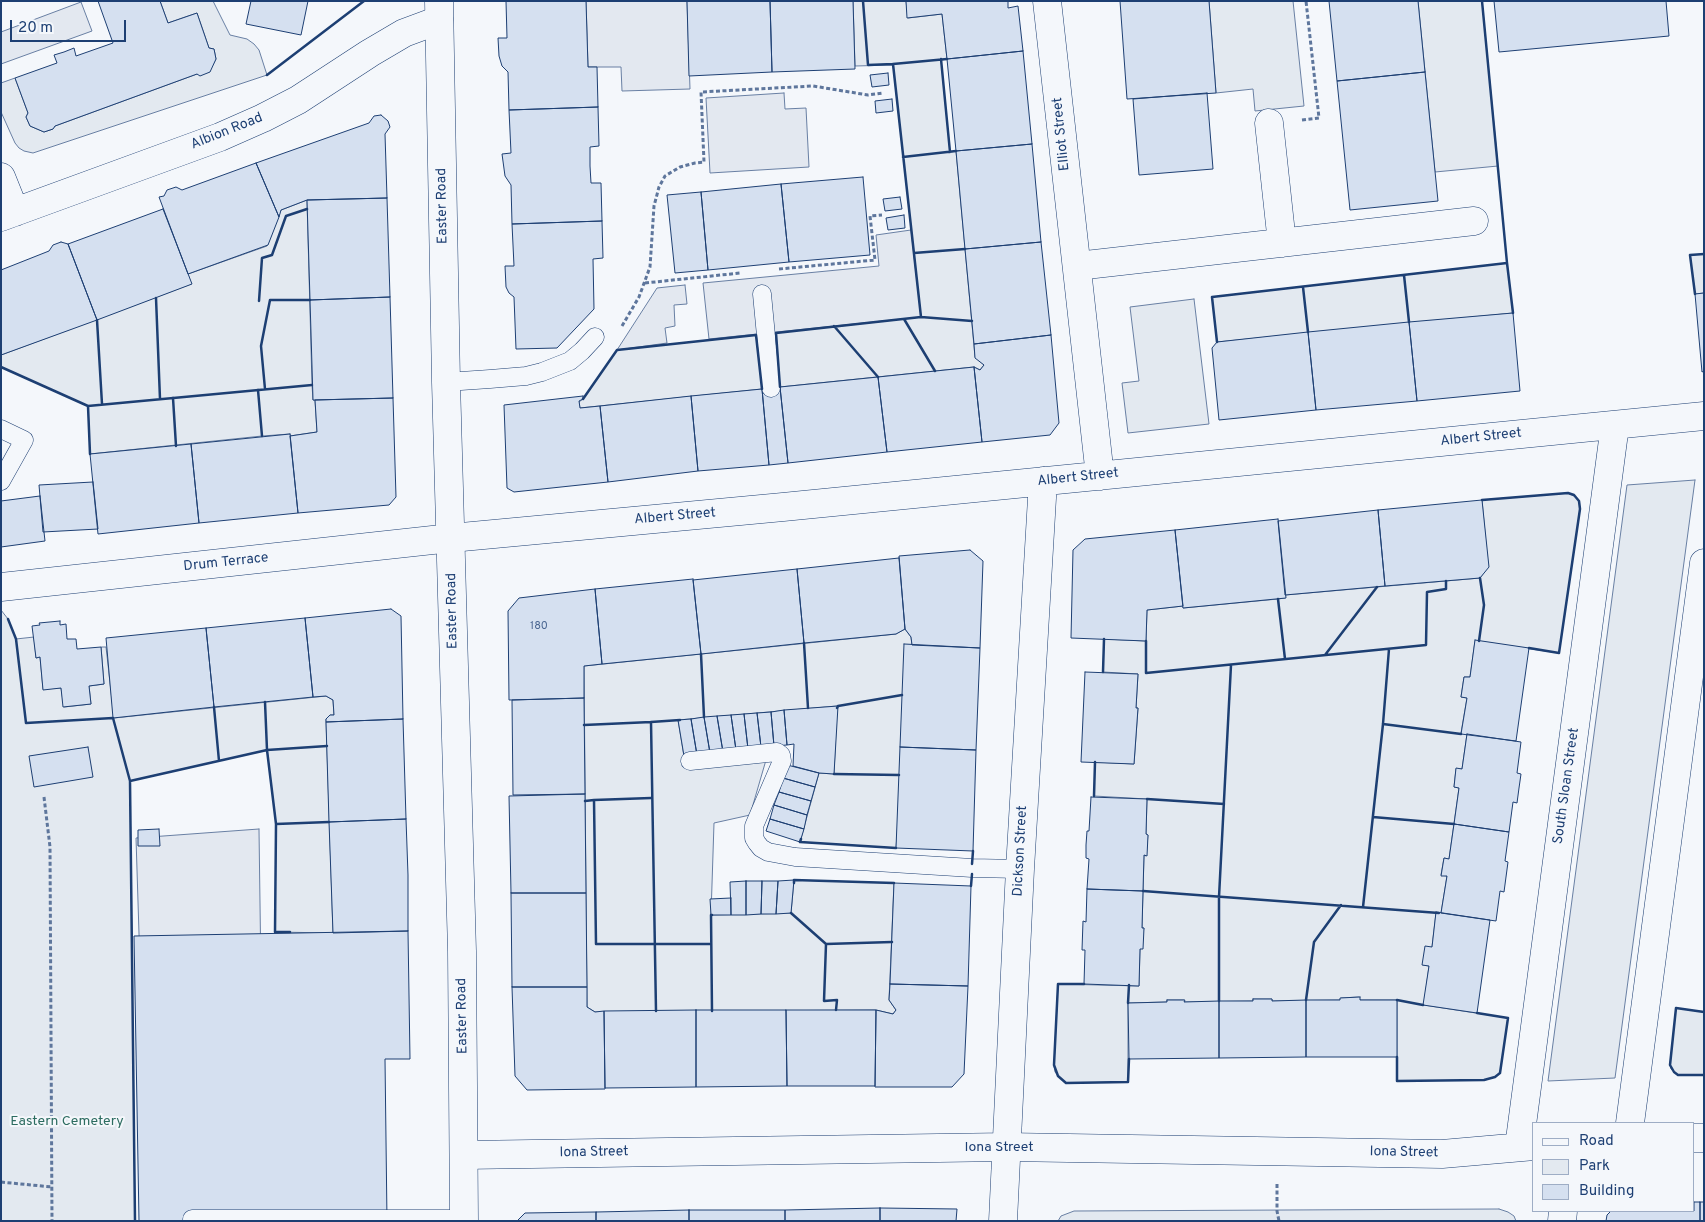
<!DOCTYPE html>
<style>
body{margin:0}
#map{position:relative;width:1705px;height:1222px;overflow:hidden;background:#f4f7fb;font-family:Overpass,sans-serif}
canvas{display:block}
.frame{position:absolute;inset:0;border:2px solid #1d3f73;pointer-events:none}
.legend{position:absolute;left:1532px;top:1122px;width:162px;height:90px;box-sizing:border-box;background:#f4f7fb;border:1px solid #9eadc5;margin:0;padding:6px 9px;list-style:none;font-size:15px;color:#1d3f73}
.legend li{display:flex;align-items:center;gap:10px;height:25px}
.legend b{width:25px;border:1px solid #9eadc5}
.scale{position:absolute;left:10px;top:20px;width:116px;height:22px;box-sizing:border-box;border:2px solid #1d3f73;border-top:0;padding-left:6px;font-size:15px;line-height:18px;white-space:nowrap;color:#1d3f73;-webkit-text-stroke:4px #f4f7fb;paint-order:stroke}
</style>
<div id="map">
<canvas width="1705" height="1222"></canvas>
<div class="frame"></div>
<ul class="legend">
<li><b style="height:6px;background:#f4f7fb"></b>Road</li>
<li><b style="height:14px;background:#e3e9f0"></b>Park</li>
<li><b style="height:14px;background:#d5e0f0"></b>Building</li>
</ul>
<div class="scale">20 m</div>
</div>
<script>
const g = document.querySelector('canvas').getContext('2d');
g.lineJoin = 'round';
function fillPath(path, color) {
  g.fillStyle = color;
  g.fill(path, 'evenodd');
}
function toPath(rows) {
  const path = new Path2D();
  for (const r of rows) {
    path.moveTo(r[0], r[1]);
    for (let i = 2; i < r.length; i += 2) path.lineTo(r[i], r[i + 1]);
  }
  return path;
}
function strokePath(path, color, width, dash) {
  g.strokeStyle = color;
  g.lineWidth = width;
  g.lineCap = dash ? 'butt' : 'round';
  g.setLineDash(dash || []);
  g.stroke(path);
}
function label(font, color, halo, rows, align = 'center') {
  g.font = font + ' Overpass,sans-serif';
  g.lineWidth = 4;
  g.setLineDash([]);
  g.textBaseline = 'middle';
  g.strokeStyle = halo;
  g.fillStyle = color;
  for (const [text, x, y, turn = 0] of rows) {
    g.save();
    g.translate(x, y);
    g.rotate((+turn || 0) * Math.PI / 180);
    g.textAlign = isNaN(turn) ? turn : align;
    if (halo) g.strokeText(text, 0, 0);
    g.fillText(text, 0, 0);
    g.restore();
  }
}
const green = toPath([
 [160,1,213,1,230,35,247,39,254,44,259,50,267,75,33,153,24,151,19,148,15,143,1,112,1,83,15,78,28,113,26,117,30,126,44,132,53,129,55,126,197,74,209,72,216,59,214,49,209,48,197,13,168,23,160,1],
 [853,1,906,1,908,18,942,14,947,59,941,60,950,152,956,151,975,357,984,365,980,370,974,367,780,387,776,333,921,317,893,65,855,66,853,1],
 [1209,1,1293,1,1304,106,1255,111,1253,89,1216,93,1209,1],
 [1418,1,1482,1,1498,166,1435,172,1418,1],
 [307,200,312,385,313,400,315,400,317,432,290,436,290,434,262,436,90,454,88,406,1,367,1,355,191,284,188,274,267,246,281,210,307,200],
 [1704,254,1704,293,1695,294,1690,255,1704,254],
 [1507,263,1513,313,1217,342,1212,297,1507,263],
 [1194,299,1209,424,1128,433,1122,383,1139,381,1130,307,1194,299],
 [756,335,762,389,580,408,579,402,583,399,617,350,756,335],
 [1695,480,1615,1078,1548,1081,1627,485,1695,480],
 [1568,493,1576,497,1579,501,1580,509,1559,653,1475,641,1470,677,1464,677,1461,697,1467,698,1461,733,1467,734,1462,769,1456,769,1454,787,1459,788,1449,859,1444,858,1441,875,1447,876,1441,913,1436,913,1432,947,1423,965,1429,966,1424,1005,1508,1018,1500,1073,1495,1077,1484,1080,1397,1081,1397,1000,1360,1000,1359,997,1341,998,1340,1000,1272,1001,1272,999,1253,999,1253,1001,1185,1002,1184,1000,1167,1000,1167,1002,1128,1003,1128,1082,1066,1083,1061,1079,1055,1072,1054,1065,1058,984,1139,986,1140,949,1144,928,1142,928,1144,855,1146,856,1148,835,1146,834,1147,799,1094,796,1095,762,1134,764,1138,708,1136,708,1138,674,1103,672,1104,639,1146,641,1147,610,1183,606,1183,608,1278,599,1285,598,1285,595,1480,578,1488,567,1482,500,1568,493],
 [1,610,8,619,16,639,34,637,36,658,40,657,43,689,61,688,64,707,91,704,89,686,104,684,101,647,106,647,114,718,326,696,333,700,334,715,330,715,326,719,333,933,275,932,276,824,267,750,130,781,135,1221,1,1221,1,610],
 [905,629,911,637,912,645,896,848,800,842,819,773,834,774,837,706,678,720,684,756,766,760,750,815,714,823,711,915,791,913,794,880,894,883,889,1000,896,1010,893,1014,876,1010,595,1012,587,1007,584,666,896,634,905,629],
 [1676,1008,1704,1012,1704,1075,1678,1075,1671,1069,1670,1065,1676,1008],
 [1499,1209,1508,1212,1514,1216,1516,1221,1058,1221,1061,1216,1074,1211,1499,1209]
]);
const parking = toPath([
 [586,1,687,1,690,89,622,91,621,67,588,67,586,1],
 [81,2,92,31,1,64,1,32,81,2],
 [784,93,785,109,806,108,809,167,710,173,706,98,784,93],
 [911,230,921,317,709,339,703,283,879,266,876,235,911,230],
 [685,285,687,304,674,305,675,326,665,328,667,343,617,350,657,288,685,285],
 [259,829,262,1050,148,1221,136,838,259,829]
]);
const building = toPath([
 [98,1,160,1,168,23,197,13,209,48,214,49,216,59,210,72,200,76,197,74,55,126,53,129,44,132,30,126,26,117,28,113,15,78,57,63,54,55,64,52,74,48,76,56,113,43,98,1],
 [251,1,308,1,301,35,246,24,251,1],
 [506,1,586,1,588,67,597,67,598,107,509,110,508,72,502,66,499,56,498,38,507,38,506,1],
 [687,1,770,1,772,72,689,76,687,1],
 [770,1,853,1,855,69,772,72,770,1],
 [906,1,1008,1,1008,8,1018,6,1023,51,947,59,942,14,907,18,906,1],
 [1120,1,1209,1,1216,93,1127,99,1120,1],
 [1329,1,1418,1,1425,72,1337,81,1329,1],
 [1494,1,1666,1,1669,36,1499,52,1494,1],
 [1023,51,1032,144,956,151,947,59,1023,51],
 [1425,72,1438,201,1350,210,1337,81,1425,72],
 [888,73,889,85,872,87,870,75,888,73],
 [1207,93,1213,169,1139,175,1133,99,1207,93],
 [892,99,893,111,876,113,875,101,892,99],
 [598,107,599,146,590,147,590,166,591,183,601,183,602,221,512,224,511,185,505,176,502,154,511,153,509,110,598,107],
 [381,115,388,121,390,127,385,134,387,198,307,200,281,210,279,217,256,163,369,123,374,116,381,115],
 [1032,144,1041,242,965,249,956,151,1032,144],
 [256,163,279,217,268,245,188,274,159,197,164,196,167,190,176,187,182,190,256,163],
 [863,177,870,255,789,262,781,184,863,177],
 [781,184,789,262,708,270,701,192,781,184],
 [701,192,708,270,675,273,667,195,701,192],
 [900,197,902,209,885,211,883,199,900,197],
 [387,198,390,297,310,300,307,200,387,198],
 [163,209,192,284,97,320,68,244,163,209],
 [904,215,905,228,888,230,886,218,904,215],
 [602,221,603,258,593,259,594,309,557,348,516,349,514,297,509,293,506,287,505,266,514,266,512,224,602,221],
 [61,242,68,244,97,320,1,355,1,270,49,251,53,245,61,242],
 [1041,242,1051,335,974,344,965,249,1041,242],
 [1704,293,1704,371,1702,372,1695,294,1704,293],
 [390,297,393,398,313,400,310,300,390,297],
 [1513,313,1520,391,1417,401,1409,322,1513,313],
 [1409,322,1417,401,1316,410,1308,332,1409,322],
 [1308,332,1316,410,1219,420,1212,348,1217,342,1308,332],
 [1051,335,1059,423,1050,435,982,442,974,367,980,370,984,365,975,358,974,344,1051,335],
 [974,367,982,442,887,452,878,377,974,367],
 [878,377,887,452,788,463,780,387,878,377],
 [780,387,788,463,769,465,762,389,780,387],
 [762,389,769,465,698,471,691,396,762,389],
 [583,396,583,399,579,401,580,408,600,406,608,482,514,492,507,488,504,405,583,396],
 [691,396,698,471,608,482,600,406,691,396],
 [393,398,396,497,389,505,298,513,290,436,317,432,315,400,393,398],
 [290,434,298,513,199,523,191,444,290,434],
 [191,444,199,523,98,534,90,454,191,444],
 [93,482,98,529,43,532,39,485,93,482],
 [40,496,45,541,1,547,1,501,40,496],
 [1482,500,1489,567,1480,578,1385,586,1378,510,1482,500],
 [1378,510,1385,586,1285,595,1278,521,1378,510],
 [1278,519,1286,598,1183,608,1175,530,1278,519],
 [1175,530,1183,606,1147,610,1146,641,1071,638,1073,550,1085,539,1175,530],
 [970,550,983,561,980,648,912,645,911,637,905,629,899,556,970,550],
 [899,558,905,629,896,634,804,643,797,569,899,558],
 [797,569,804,643,701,654,693,580,797,569],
 [693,579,701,654,602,664,595,589,693,579],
 [595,589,602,664,584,666,584,698,509,700,508,611,519,598,595,589],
 [391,609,401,616,403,719,326,722,326,719,330,715,334,715,333,700,326,696,313,697,305,618,391,609],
 [305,618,313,697,214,707,206,628,305,618],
 [60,621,60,625,66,624,67,639,76,639,77,649,101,647,104,684,89,686,91,704,63,707,61,688,43,690,40,657,36,658,32,626,40,625,39,623,60,621],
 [206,628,214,707,113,718,106,638,206,628],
 [1475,640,1529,648,1516,741,1461,734,1467,698,1461,697,1464,677,1470,677,1475,640],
 [904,644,980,648,976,750,900,747,904,644],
 [1085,672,1138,674,1136,708,1138,708,1134,764,1081,762,1085,672],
 [584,698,585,794,513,795,512,700,584,698],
 [838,706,834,774,819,773,793,766,794,744,787,745,784,710,838,706],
 [784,710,787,745,774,746,771,712,784,710],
 [771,712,774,746,761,747,757,713,771,712],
 [757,713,761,747,748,749,744,714,757,713],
 [744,714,748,749,736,750,731,715,744,714],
 [731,715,736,750,723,752,717,716,731,715],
 [717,716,723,752,710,753,704,717,717,716],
 [704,717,710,753,697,755,691,719,704,717],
 [403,719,406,819,329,822,326,722,403,719],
 [691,719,697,755,684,756,678,720,691,719],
 [1467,734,1521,742,1517,773,1521,774,1519,788,1517,803,1513,802,1509,832,1454,824,1459,788,1454,787,1456,768,1462,769,1467,734],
 [88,747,93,777,34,787,29,756,88,747],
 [900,747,976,750,973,851,896,848,900,747],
 [787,765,819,773,815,787,783,778,787,765],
 [783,778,815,787,811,801,779,792,783,778],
 [779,792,811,801,807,815,774,805,779,792],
 [585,794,586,893,511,893,509,796,585,794],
 [1091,797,1147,799,1146,834,1148,835,1147,856,1144,855,1143,891,1087,889,1089,859,1086,858,1086,845,1087,831,1089,831,1091,797],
 [774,805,807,815,804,829,770,819,774,805],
 [406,819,408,875,408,931,333,933,329,822,406,819],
 [770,819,804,829,800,842,766,831,770,819],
 [1454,824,1509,832,1505,861,1508,862,1504,892,1500,891,1496,921,1441,913,1447,876,1441,876,1444,858,1449,859,1454,824],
 [159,829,160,846,138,846,138,830,159,829],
 [794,880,791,913,776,914,778,881,794,880],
 [746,881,762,881,761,914,746,915,746,881],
 [746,881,746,915,731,915,730,882,746,881],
 [762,881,778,881,776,914,761,914,762,881],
 [894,883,971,886,968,986,890,984,894,883],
 [1087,889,1143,891,1142,928,1144,928,1143,949,1140,949,1139,986,1084,984,1085,950,1082,950,1083,921,1086,922,1087,889],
 [511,893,586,893,587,987,512,987,511,893],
 [731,898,731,915,711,915,710,899,731,898],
 [1436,912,1490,920,1477,1013,1423,1005,1429,966,1422,965,1425,946,1432,947,1436,912],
 [408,931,410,1059,385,1059,387,1221,139,1221,134,936,408,931],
 [890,984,968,986,964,1074,952,1087,875,1087,876,1010,893,1014,896,1010,889,1000,890,984],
 [512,987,587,987,587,1007,595,1012,604,1011,605,1089,527,1090,515,1076,512,987],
 [1360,997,1360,1000,1397,1000,1397,1057,1306,1057,1306,1000,1340,1000,1340,998,1360,997],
 [1253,999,1272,999,1272,1001,1306,1000,1306,1057,1219,1058,1219,1001,1253,1001,1253,999],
 [1167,1000,1185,1000,1184,1002,1219,1001,1219,1058,1129,1059,1128,1003,1167,1002,1167,1000],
 [696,1010,786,1010,787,1086,696,1087,696,1010],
 [696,1010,696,1087,605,1088,604,1011,696,1010],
 [786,1010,876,1010,875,1086,787,1086,786,1010],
 [1694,1202,1700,1202,1700,1221,1606,1221,1607,1215,1611,1211,1694,1211,1694,1202],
 [1700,1202,1704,1202,1704,1221,1700,1221,1700,1202],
 [880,1208,957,1209,956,1221,880,1221,880,1208],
 [880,1208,880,1221,785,1221,785,1210,880,1208],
 [689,1210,785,1210,785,1221,689,1221,689,1210],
 [689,1210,689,1221,596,1221,596,1212,689,1210],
 [596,1212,596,1221,517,1221,525,1213,596,1212]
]);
const path = toPath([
 [1302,120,1319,118,1306,1],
 [779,269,875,260,870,216,882,215],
 [645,283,740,273],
 [622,326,639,297,650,267,654,206,659,187,665,176,680,167,695,163,704,162,701,92,813,86,868,95,883,93],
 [44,797,50,847,52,1221],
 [1,1182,52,1187],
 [1277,1184,1277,1211,1279,1221]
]);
const lane = toPath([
 [762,294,771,388],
 [446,382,490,379,526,376,542,372,570,361,582,351,595,337],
 [1,429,24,440,1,481],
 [690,761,777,752,781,755,782,761,754,826,754,838,757,843,761,848,768,852,795,857,972,868,1020,869],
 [192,1219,464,1219]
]);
const street = toPath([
 [1047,1,1100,476],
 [1269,123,1282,243],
 [1,177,15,212],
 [1,217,220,137,263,118,298,100,370,53,404,33,439,20],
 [1077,266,1474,221],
 [1,587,451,538,783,507,1704,416],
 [1630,1123,1704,563],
 [1694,1138,1704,1138],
 [1519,1147,1615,425],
 [464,1155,1006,1147,1442,1154,1534,1146],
 [1003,1221,1020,869,1043,481],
 [1562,1221,1563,1211]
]);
const secondary = toPath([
 [439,1,446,382,462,951,464,1221]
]);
const wall = toPath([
 [863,1,868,65,893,64],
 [1482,1,1507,263],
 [941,59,950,152],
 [267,75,364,1],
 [903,157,956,151],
 [914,253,965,249],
 [1404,275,1409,322],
 [1303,287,1308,332],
 [1695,294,1690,255,1704,254],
 [156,298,160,399],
 [259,301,262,258,272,255,286,216,307,209],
 [921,317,972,321],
 [904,319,935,371],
 [97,320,102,404],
 [834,326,878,377],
 [1217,342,1212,297,1507,263,1513,313],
 [1,367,88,406,90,454],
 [780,387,776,333,921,317,893,64,947,59],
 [265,389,261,346,270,300,310,300],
 [258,390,262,436],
 [173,398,176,446],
 [583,399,617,350,756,335,762,389],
 [88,406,312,385],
 [1482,500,1568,493,1574,495,1579,501,1580,509,1559,653,1529,648],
 [1278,599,1285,659],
 [8,619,16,639,26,723,113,718,130,781,267,750,276,824,275,932,290,932],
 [1146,641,1146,673,1426,645,1427,592,1446,589,1446,581],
 [1479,641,1484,605,1480,578],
 [804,643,808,708],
 [701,654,704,717],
 [1325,655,1377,587],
 [1103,672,1104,639],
 [265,702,267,750,327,746],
 [214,707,219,761],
 [837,708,838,706,902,695],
 [651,722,680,720],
 [1383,724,1461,734],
 [584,725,651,722,656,1011],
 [834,774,899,775],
 [130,781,135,1221],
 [1094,796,1095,762],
 [1147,799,1224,804],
 [594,800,651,798],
 [585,801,594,800,596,944,711,944],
 [1373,817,1454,824],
 [276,824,329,822],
 [801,839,800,842,896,848],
 [972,864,973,851],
 [794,883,794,880,894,883],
 [971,886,972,874],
 [1143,891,1439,913],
 [1363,907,1383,724,1389,649],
 [791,913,826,944],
 [1084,984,1058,984,1054,1065,1058,1076,1066,1083,1128,1082,1129,1059],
 [1306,1000,1314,942,1341,905],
 [1397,1000,1423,1005],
 [1219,1001,1219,897,1231,665],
 [1128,1003,1129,985],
 [836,1010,837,1000,824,1001,826,944,892,942],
 [712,1011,711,915,712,915],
 [1704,1012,1676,1008,1670,1065,1674,1072,1678,1075,1704,1075],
 [1397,1057,1397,1081,1484,1080,1495,1077,1500,1073,1508,1018,1477,1013]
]);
const numberNames = [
 ["180",539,627]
];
const streetNames = [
 ["Albion Road",227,132,-22],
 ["Elliot Street",1062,134,-96],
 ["Easter Road",443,206,-91],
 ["Albert Street",1481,438,-6],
 ["Albert Street",1078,478,-6],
 ["Albert Street",675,517,-5],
 ["Drum Terrace",226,563,-6],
 ["Easter Road",453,611,-91],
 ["South Sloan Street",1567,786,-82],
 ["Dickson Street",1021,851,-87],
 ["Easter Road",463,1016,-91],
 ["Iona Street",999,1148],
 ["Iona Street",594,1153,-1],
 ["Iona Street",1404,1153,1]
];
const parkNames = [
 ["Eastern Cemetery",67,1122]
];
fillPath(green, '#e3e9f0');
strokePath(green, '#687fa3', 1);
fillPath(parking, '#e3e8f0');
strokePath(parking, '#687fa3', 1);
fillPath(building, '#d5e0f0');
strokePath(building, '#1d3f73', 1);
strokePath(lane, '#1d3f73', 19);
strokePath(street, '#1d3f73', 29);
strokePath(secondary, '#1d3f73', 29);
strokePath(path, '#5e769c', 3, [4, 2.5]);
strokePath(lane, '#f4f7fb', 18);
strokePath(street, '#f4f7fb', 28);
strokePath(secondary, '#f4f7fb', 28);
strokePath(wall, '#1d3f73', 2.5);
label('11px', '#4b6792', null, numberNames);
label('14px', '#1d3f73', '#f4f7fb', streetNames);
label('14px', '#2c6c60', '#f4f7fb', parkNames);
</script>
